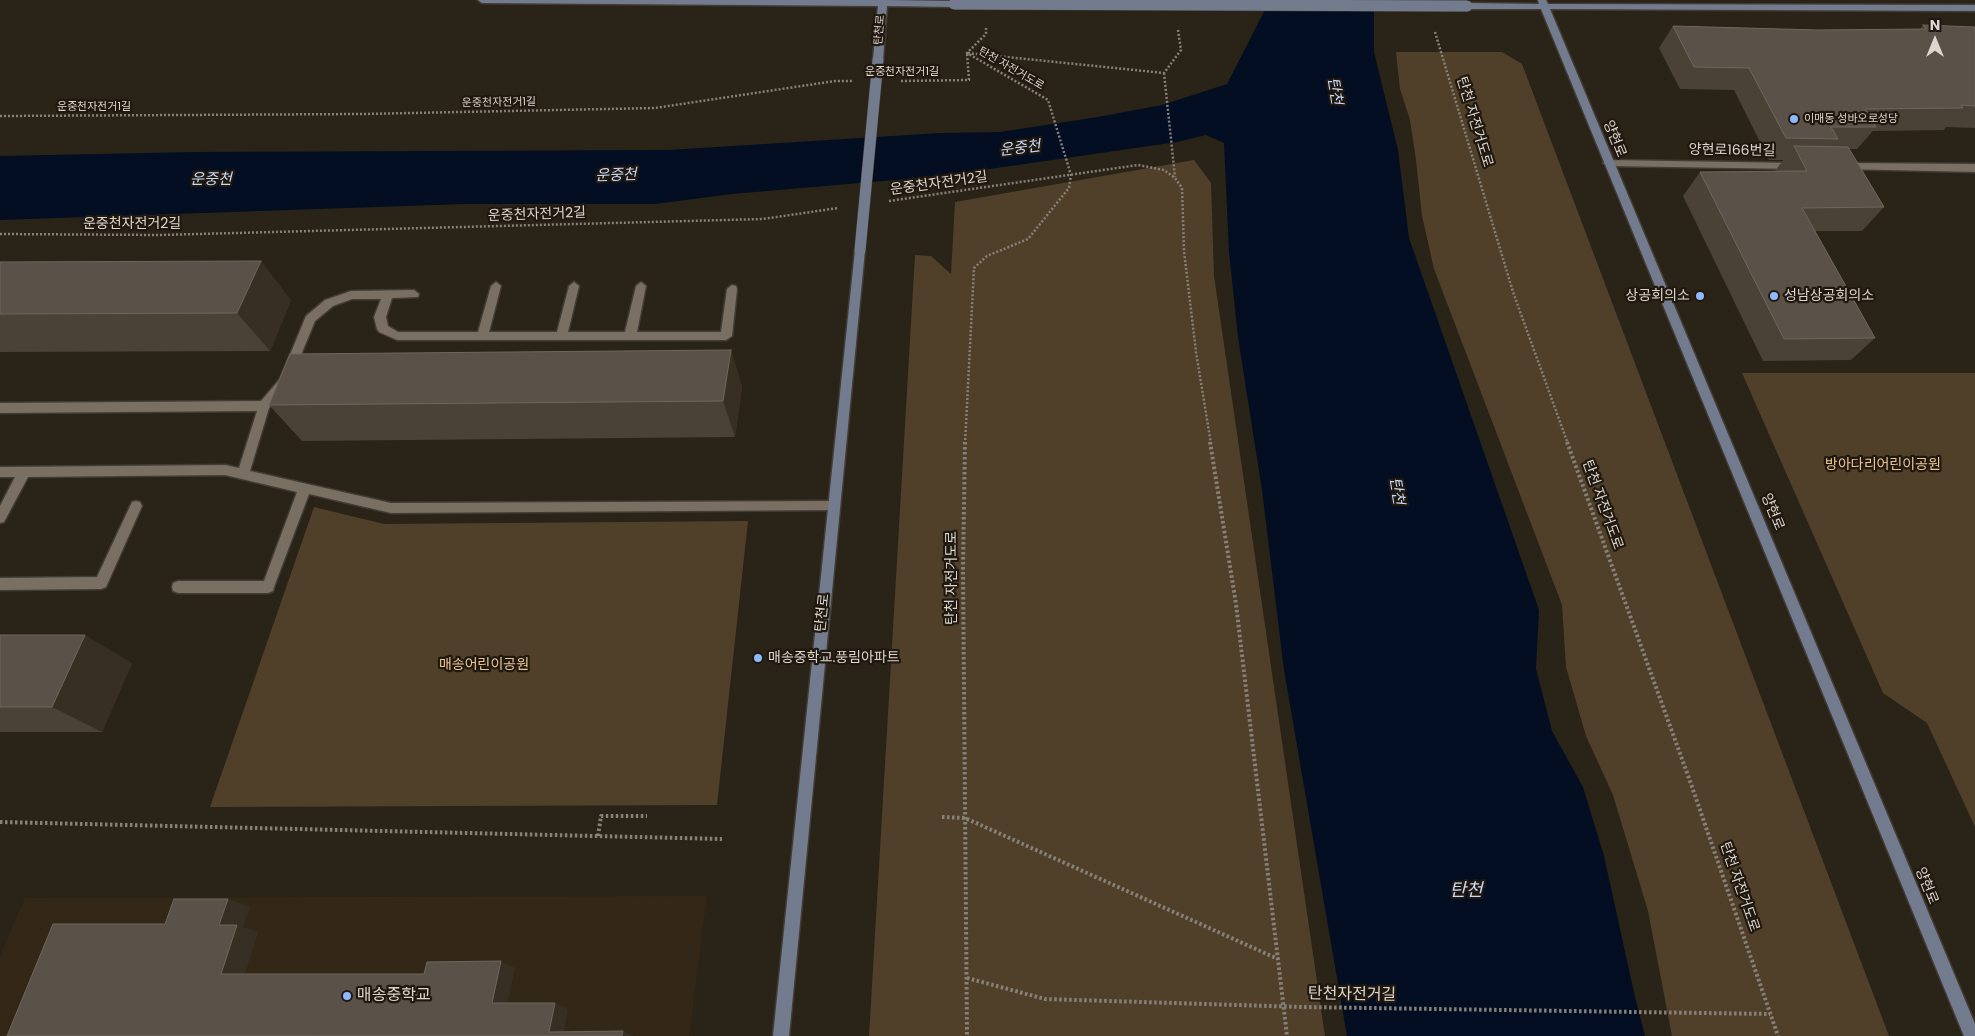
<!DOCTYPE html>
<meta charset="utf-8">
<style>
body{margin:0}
#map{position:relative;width:1975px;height:1036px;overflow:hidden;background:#2a2318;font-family:Poppins,sans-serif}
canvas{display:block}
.north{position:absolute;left:1910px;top:15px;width:50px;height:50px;-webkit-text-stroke:4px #21190f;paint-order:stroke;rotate:0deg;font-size:14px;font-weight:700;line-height:20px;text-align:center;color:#dbd6cf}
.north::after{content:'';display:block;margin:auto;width:18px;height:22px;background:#dbd6cf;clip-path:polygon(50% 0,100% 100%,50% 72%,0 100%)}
</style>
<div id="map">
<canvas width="1975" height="1036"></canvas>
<div class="north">N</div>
</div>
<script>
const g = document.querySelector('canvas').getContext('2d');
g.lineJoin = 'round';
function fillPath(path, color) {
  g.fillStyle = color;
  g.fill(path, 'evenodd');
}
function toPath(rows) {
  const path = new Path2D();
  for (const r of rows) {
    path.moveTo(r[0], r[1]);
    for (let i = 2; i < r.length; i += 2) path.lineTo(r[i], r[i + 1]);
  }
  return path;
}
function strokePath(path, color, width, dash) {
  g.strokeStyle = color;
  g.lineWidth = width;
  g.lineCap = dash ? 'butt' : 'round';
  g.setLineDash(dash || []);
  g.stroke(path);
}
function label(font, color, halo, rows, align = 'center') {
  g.font = font + ' Poppins,"Noto Sans KR",sans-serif';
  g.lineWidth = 4.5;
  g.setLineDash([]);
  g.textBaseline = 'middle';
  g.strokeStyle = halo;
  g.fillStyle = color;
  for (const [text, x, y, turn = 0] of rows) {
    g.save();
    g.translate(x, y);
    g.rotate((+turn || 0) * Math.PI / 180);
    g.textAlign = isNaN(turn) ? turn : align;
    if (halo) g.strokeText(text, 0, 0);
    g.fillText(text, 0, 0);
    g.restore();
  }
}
const built = toPath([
 [707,896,689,1036,0,1036,0,955,25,898]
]);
const green = toPath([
 [1396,52,1502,52,1522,64,1889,1036,1672,1036,1648,911,1613,795,1586,736,1566,667,1562,605,1434,269,1422,216,1416,160,1410,120,1400,89],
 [1194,160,1211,183,1214,276,1325,1036,869,1036,915,255,931,256,951,274,955,202],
 [1742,373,1975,373,1975,827,1927,723,1883,693],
 [314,507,384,524,748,521,717,805,210,807]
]);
const water = toPath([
 [1270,0,1374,0,1374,52,1398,150,1409,238,1539,610,1536,669,1552,731,1583,787,1604,856,1635,997,1645,1036,1347,1036,1284,670,1262,490,1238,337,1229,252,1224,143,1206,135,1177,142,941,176,732,194,655,204,463,204,0,220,0,156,195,152,669,150,940,133,1000,132,1098,117,1162,105,1227,84]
]);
const pathFar1 = toPath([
 [1435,32,1513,292,1568,444],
 [1164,73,1175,177],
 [901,81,969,80,967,53,1164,73,1181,50,1178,30],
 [0,116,362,114,655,108,835,81,852,81],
 [889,201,1138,165,1164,170,1175,178,1182,188,1184,251,1196,352,1211,444],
 [0,234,160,235,763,219,838,208],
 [965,444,974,268,987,256,1028,239,1069,188,1071,175,1048,100,967,53,986,34,986,28]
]);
const path = toPath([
 [965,442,963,569,967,1036],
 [1210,442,1236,604,1287,1036],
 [1567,442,1690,781,1778,1036],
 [942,817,965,818,1278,959],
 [0,822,722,839],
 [598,836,601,816,647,816],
 [967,978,1045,999,1302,1007,1770,1014]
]);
const lane = toPath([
 [1608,160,1795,163,1800,166,1795,169,1608,166,1603,163,1608,160],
 [1843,163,1975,164,1975,172,1843,169,1838,166,1843,163],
 [496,282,501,286,489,332,557,332,569,286,574,282,579,286,568,332,625,332,636,286,641,282,646,286,637,332,721,332,727,289,732,285,736,286,737,289,732,336,726,340,397,340,379,332,377,329,374,317,381,299,352,299,333,306,315,321,289,384,269,408,250,471,391,503,834,501,838,502,840,506,838,510,391,513,309,494,274,587,273,591,268,593,178,593,173,591,172,587,173,583,178,581,264,581,297,492,225,475,28,477,4,522,0,523,0,506,15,477,0,477,0,467,225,465,239,468,257,411,0,413,0,403,261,401,280,379,306,316,325,300,351,291,414,290,419,294,418,297,392,298,386,317,388,326,398,332,478,332,491,286,496,282],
 [136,501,140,502,142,506,106,587,101,589,0,590,0,578,97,577,132,502,136,501]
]);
const secondary = toPath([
 [478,0,887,0,954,1,958,4,954,7,887,6,883,60,878,63,873,60,878,6,482,3,478,0],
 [1538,0,1546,0,1548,4,1975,5,1975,11,1550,9,1975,1024,1975,1036,1964,1036,1541,9,1467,9,1463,6,1467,3,1539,4,1538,0],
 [860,246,865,250,789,1036,773,1036,855,250,860,246]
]);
const secondaryBridge = toPath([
 [954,4,1467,6],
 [860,250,878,60]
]);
const wall = toPath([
 [1923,25,1975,27,1975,128,1946,127,1944,130,1873,131,1857,149,1849,149,1884,207,1862,231,1815,231,1875,338,1851,360,1763,361,1683,196,1700,172,1775,171,1783,160,1769,160,1734,90,1680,89,1659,48,1673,26,1818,30,1920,29],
 [0,262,291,300,270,351,0,352],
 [731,350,742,387,735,437,302,441,269,405],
 [0,635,132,663,102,732,0,732]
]);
const shadedWall = toPath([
 [261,261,291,300,270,351,237,313],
 [731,350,742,387,735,437,723,401],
 [85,635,132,663,102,732,52,707],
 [228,899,250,907,243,927,258,932,243,980,221,974,219,925],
 [501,961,515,968,506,1009,492,1003],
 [555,1003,568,1009,563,1036,549,1032],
 [623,1031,634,1036,622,1036]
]);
const building = toPath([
 [1923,25,1975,27,1975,106,1961,105,1963,108,1865,109,1876,127,1831,127,1838,139,1786,138,1749,68,1694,67,1673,26,1818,30,1926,29,1923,25],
 [1794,146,1848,147,1884,207,1802,208,1875,338,1784,339,1700,172,1807,171,1794,146],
 [261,261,237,313,0,314,0,262,261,261],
 [731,350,723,401,269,405,290,354,731,350],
 [0,635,85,635,52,707,0,707,0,635],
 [174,899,228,899,219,925,237,925,221,974,424,974,427,962,501,961,492,1003,555,1003,549,1032,623,1031,622,1036,7,1036,53,924,165,924,174,899]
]);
const markers = [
 [1794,119,5,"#8eb9fc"],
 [1700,296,5,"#8eb9fc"],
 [1774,296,5,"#8eb9fc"],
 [758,658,5,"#8eb9fc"],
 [347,996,5,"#8eb9fc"]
];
const farStreetnames = [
 ["탄천로",880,30,-85],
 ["탄천 자전거도로",1011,69,30],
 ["운중천자전거1길",902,72],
 ["운중천자전거1길",499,103,-1],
 ["운중천자전거1길",94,107]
];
const farPoinames = [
 ["이매동 성바오로성당",1804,119]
];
const streetNames = [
 ["탄천 자전거도로",1474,122,73],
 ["양현로",1614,139,68],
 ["양현로166번길",1732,151,1],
 ["운중천자전거2길",939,184,-8],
 ["운중천자전거2길",537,215,-2],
 ["운중천자전거2길",132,224],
 ["탄천 자전거도로",1602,505,70],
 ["양현로",1772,512,68],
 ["탄천 자전거도로",952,578,-90],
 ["탄천로",823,613,-84],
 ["양현로",1926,886,68],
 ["탄천 자전거도로",1739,887,71]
];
const poiNames = [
 ["상공회의소",1690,296,"right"],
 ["성남상공회의소",1784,296],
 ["매송중학교.풍림아파트",768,658]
];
const parkNames = [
 ["방아다리어린이공원",1883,465],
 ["매송어린이공원",484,665]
];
const waterNames = [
 ["탄천",1334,91,81],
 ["운중천",1020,149,-7],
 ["운중천",616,176,-2],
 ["운중천",211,180],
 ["탄천",1396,491,81]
];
const nearStreetnames = [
 ["탄천자전거길",1352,995,1]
];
const nearPoinames = [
 ["매송중학교",357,996]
];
const nearWaternames = [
 ["탄천",1466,891]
];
fillPath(built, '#332817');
fillPath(green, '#50402a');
fillPath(water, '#030e22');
strokePath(lane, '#433c35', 3);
strokePath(secondary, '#433c35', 3);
strokePath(pathFar1, '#878179', 2.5, [2, 2]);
strokePath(path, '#878179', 4, [2.5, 2.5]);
fillPath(lane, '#796f63');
fillPath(secondary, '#737c8e');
strokePath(secondaryBridge, '#433c35', 12, []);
strokePath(secondaryBridge, '#737c8e', 11);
fillPath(wall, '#4a4237');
fillPath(shadedWall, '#372f24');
fillPath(building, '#5a5248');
strokePath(building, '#6e675d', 1);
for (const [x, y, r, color] of markers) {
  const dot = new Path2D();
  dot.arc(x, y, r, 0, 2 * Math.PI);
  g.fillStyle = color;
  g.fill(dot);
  strokePath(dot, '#21190f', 2);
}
label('11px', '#dbd6cf', '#21190f', farStreetnames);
label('11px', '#dbd6cf', '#21190f', farPoinames, 'left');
label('14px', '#dbd6cf', '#21190f', streetNames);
label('14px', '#dbd6cf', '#21190f', poiNames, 'left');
label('14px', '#e9c694', '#21190f', parkNames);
label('italic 15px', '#c7daf8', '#21190f', waterNames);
label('16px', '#dbd6cf', '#21190f', nearStreetnames);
label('16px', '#dbd6cf', '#21190f', nearPoinames, 'left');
label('italic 18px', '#c7daf8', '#21190f', nearWaternames);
</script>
